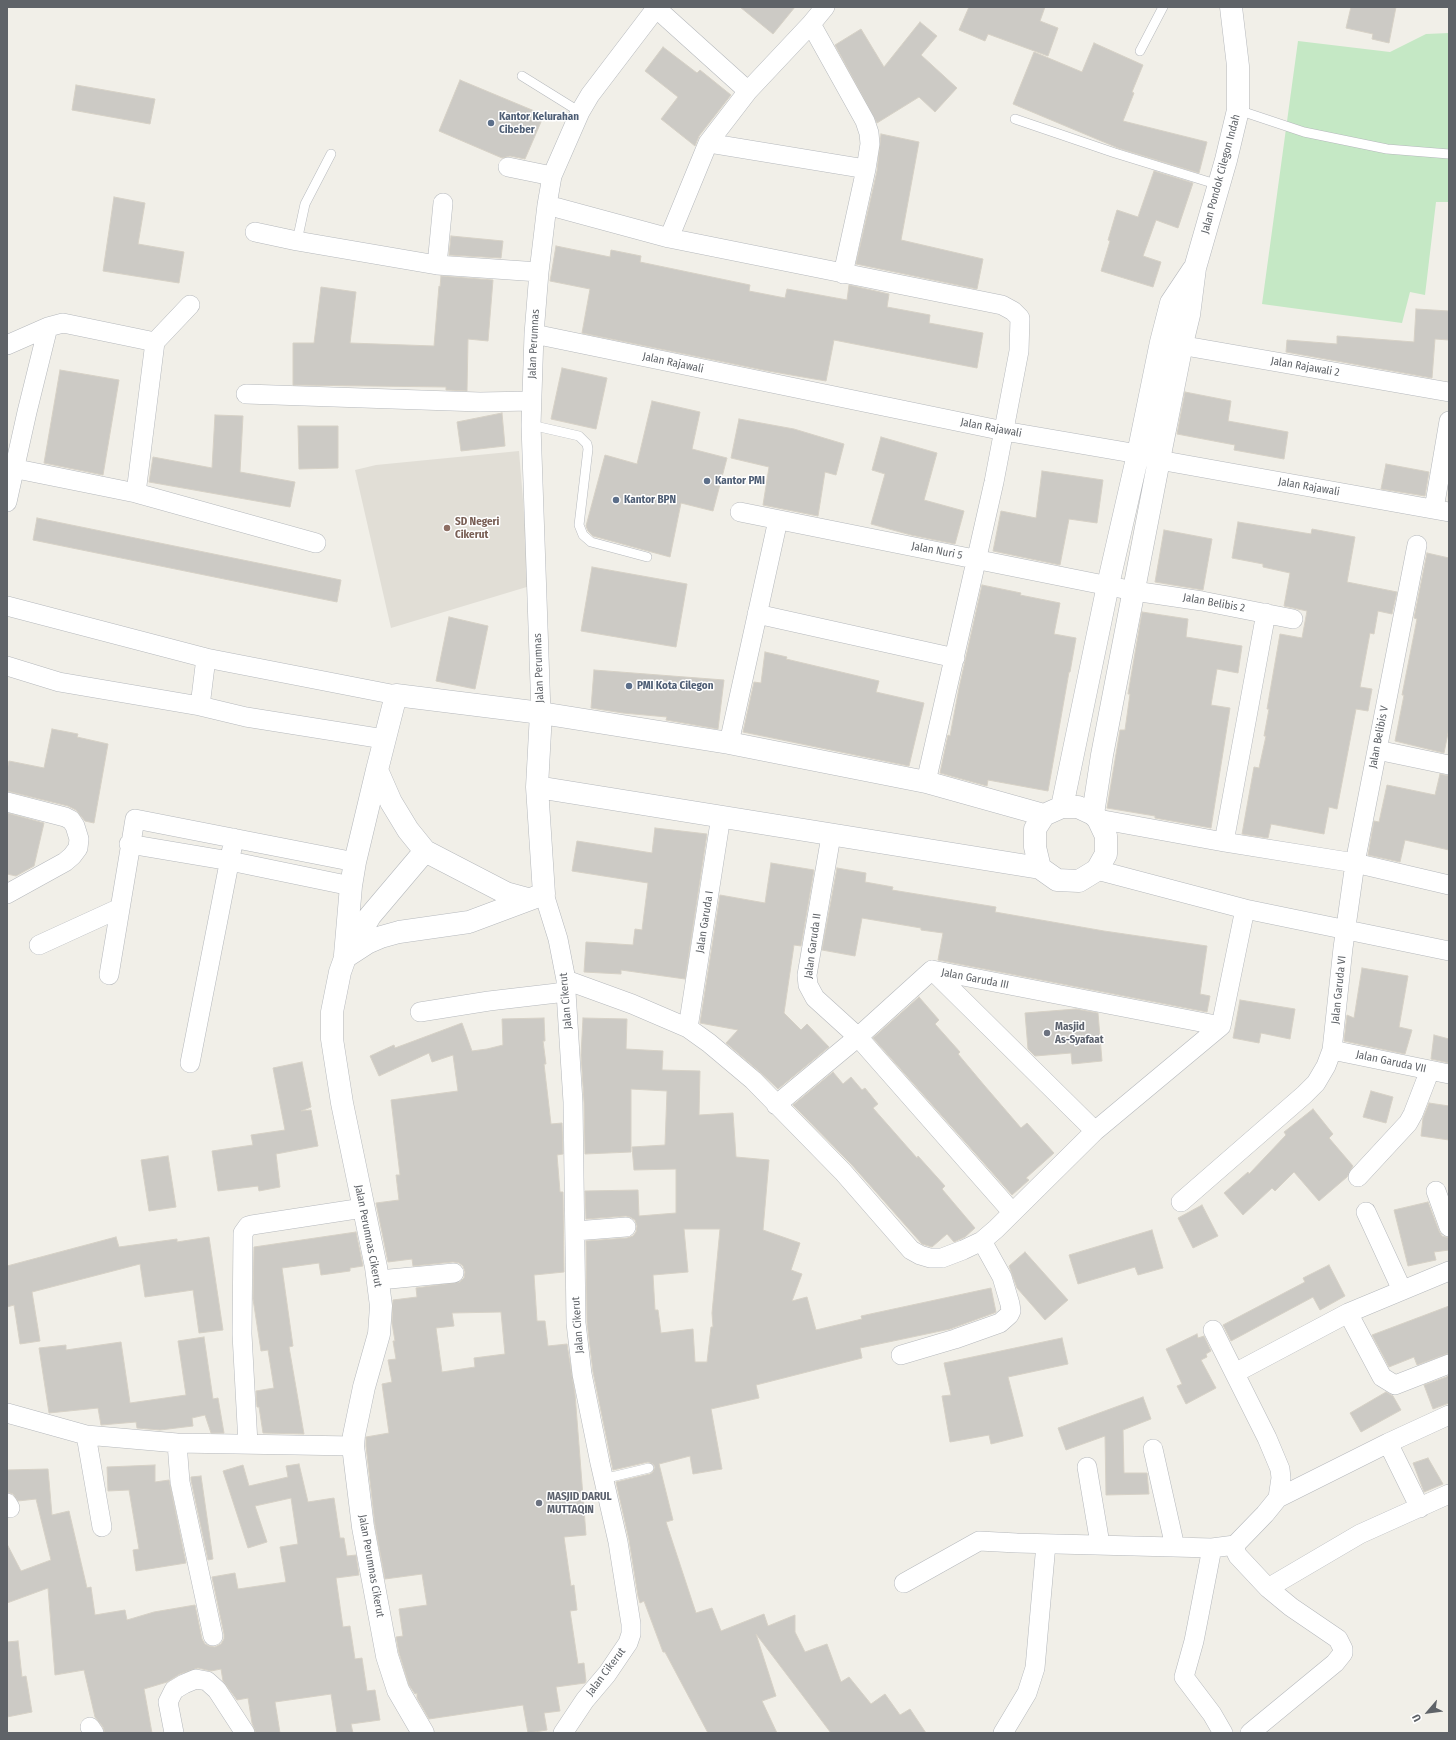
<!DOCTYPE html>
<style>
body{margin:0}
#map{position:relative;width:1456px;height:1740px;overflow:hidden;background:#f1efe8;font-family:"Fira Sans Condensed",sans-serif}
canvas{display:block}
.frame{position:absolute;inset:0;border:8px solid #5f6368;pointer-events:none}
.north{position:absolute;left:1408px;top:1692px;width:40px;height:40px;-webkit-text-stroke:3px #fff;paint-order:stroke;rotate:242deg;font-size:11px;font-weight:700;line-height:16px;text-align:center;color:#5f6368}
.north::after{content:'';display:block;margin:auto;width:14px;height:18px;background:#5f6368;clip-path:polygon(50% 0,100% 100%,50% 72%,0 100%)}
</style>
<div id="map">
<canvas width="1456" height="1740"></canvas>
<div class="frame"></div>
<div class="north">U</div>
</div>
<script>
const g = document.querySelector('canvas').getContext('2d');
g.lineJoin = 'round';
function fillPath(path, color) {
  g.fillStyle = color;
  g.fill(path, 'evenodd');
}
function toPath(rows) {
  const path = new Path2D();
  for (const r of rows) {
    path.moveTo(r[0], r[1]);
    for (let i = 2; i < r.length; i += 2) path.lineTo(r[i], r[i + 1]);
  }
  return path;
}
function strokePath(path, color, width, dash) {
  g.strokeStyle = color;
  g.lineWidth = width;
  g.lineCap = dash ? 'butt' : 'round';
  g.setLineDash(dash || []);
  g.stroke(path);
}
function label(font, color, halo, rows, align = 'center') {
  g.font = font + ' "Fira Sans Condensed",sans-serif';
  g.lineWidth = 3;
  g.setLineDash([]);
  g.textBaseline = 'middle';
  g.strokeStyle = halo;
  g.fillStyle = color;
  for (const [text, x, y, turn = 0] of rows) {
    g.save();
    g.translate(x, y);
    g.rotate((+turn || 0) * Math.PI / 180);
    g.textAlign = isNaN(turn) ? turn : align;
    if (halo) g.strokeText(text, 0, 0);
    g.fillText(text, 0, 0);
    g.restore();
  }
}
const education = toPath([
 [519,451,530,586,391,628,355,470,376,465]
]);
const green = toPath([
 [1449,33,1449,202,1436,202,1425,295,1410,292,1402,323,1262,304,1298,41,1390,52,1426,34]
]);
const building = toPath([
 [740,7,795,7,773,34,740,7],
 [969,7,1045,7,1040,21,1058,28,1048,56,988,34,985,41,959,30,969,7],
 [1351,7,1396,7,1389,43,1372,39,1373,34,1346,28,1351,7],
 [920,22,937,36,921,55,957,88,935,112,919,97,877,123,835,45,861,29,884,67,920,22],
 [1094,43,1143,65,1132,92,1134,93,1123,121,1207,142,1199,173,1118,148,1013,104,1034,52,1082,72,1094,43],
 [663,47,697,73,700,70,731,95,699,136,695,146,661,119,678,97,645,71,663,47],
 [460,80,544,115,525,159,510,156,502,158,439,131,460,80],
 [76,85,155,99,150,124,72,110,76,85],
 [881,134,919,142,901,240,983,259,977,289,856,264,877,171,881,134],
 [1154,171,1193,183,1178,228,1156,220,1143,256,1161,262,1153,287,1101,271,1110,241,1108,240,1117,210,1138,217,1154,171],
 [114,197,145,203,138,244,184,252,179,283,103,271,114,197],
 [451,236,503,241,501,258,449,255,451,236],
 [556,246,610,257,611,250,641,256,640,262,750,285,749,291,785,298,787,289,847,300,849,285,889,294,887,307,930,315,929,323,983,333,977,368,834,340,826,381,768,371,582,333,590,289,550,281,556,246],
 [441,276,493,280,488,341,468,339,467,391,446,390,446,387,293,385,293,343,314,343,321,287,356,292,350,343,434,346,439,286,440,287,441,276],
 [1416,309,1449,311,1449,340,1435,339,1432,378,1286,352,1287,340,1337,344,1337,336,1414,342,1416,309],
 [562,368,607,378,596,429,551,419,562,368],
 [60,370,119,380,103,475,44,463,60,370],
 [1185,392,1231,401,1228,421,1288,432,1284,459,1234,450,1235,445,1177,434,1185,392],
 [652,401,700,412,692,449,727,458,713,511,681,503,670,557,593,536,588,531,586,526,605,455,637,464,652,401],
 [502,413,505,446,461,451,457,422,502,413],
 [215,415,243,416,240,472,295,482,290,507,149,482,153,457,212,468,215,415],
 [739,419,794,429,844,444,836,475,825,472,818,516,763,505,769,467,731,458,739,419],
 [298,426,338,426,338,468,299,469,298,426],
 [881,437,937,453,924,500,964,511,955,544,911,535,871,524,885,474,872,470,881,437],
 [1386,464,1429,472,1425,496,1381,489,1386,464],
 [1042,471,1103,480,1097,523,1069,519,1060,565,993,551,1001,511,1036,518,1042,471],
 [37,518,341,580,337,602,33,540,37,518],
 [1238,522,1311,534,1312,529,1355,537,1347,582,1397,592,1392,614,1378,611,1374,634,1370,633,1360,687,1372,689,1368,711,1356,709,1337,809,1329,807,1324,834,1271,824,1268,838,1242,834,1254,767,1259,768,1266,736,1264,736,1269,709,1267,709,1280,634,1302,638,1307,611,1284,606,1290,573,1263,567,1263,564,1232,558,1238,522],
 [1164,530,1212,539,1203,590,1155,582,1164,530],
 [1427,553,1449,558,1449,728,1444,753,1395,741,1404,695,1402,695,1417,619,1414,618,1427,553],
 [592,567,687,584,676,647,581,631,592,567],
 [982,585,1021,593,1020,595,1060,603,1054,634,1076,638,1070,672,1069,672,1048,791,988,780,987,786,940,773,948,735,950,736,959,688,982,585],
 [1142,612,1188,619,1186,637,1242,646,1238,673,1217,669,1211,705,1230,708,1211,828,1155,818,1155,816,1107,808,1120,730,1125,730,1130,694,1128,694,1142,612],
 [449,617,488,626,475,689,436,681,449,617],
 [765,652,787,657,786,659,879,681,876,692,924,703,909,766,743,732,754,682,761,683,765,652],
 [594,670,724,680,718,729,666,720,667,717,623,713,591,708,594,670],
 [52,729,78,734,77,737,108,744,94,823,85,821,76,810,68,806,7,791,7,770,9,761,44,768,52,729],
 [1440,774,1449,776,1449,850,1405,840,1400,862,1368,855,1374,821,1379,822,1387,785,1435,795,1440,774],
 [7,813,44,823,34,866,16,876,7,874,7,813],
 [655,828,707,834,685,979,621,970,621,974,584,972,586,942,633,945,635,929,642,930,648,883,572,871,577,841,652,853,655,828],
 [771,863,814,870,801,946,794,945,784,1013,801,1030,807,1024,829,1047,778,1089,760,1072,726,1043,738,1030,700,1023,720,895,765,903,771,863],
 [837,868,866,873,865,882,893,887,892,890,996,907,995,912,1104,931,1207,946,1200,994,1210,996,1207,1012,938,960,943,933,921,930,921,928,862,918,855,956,822,950,837,868],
 [1362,968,1408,976,1399,1027,1412,1030,1405,1054,1344,1041,1347,1015,1354,1018,1362,968],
 [919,997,939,1020,935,1024,960,1052,958,1054,984,1085,1021,1128,1027,1123,1054,1153,1026,1178,1029,1180,1012,1195,873,1038,919,997],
 [1240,1000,1295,1009,1290,1039,1261,1033,1259,1043,1233,1038,1240,1000],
 [1076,1009,1098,1013,1102,1061,1072,1064,1071,1053,1035,1056,1028,1049,1025,1013,1076,1009],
 [544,1018,545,1041,543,1041,546,1064,544,1064,551,1124,562,1123,563,1154,557,1155,560,1192,563,1192,564,1272,534,1275,537,1321,545,1321,548,1346,567,1344,575,1394,586,1535,564,1537,571,1586,574,1585,577,1610,570,1611,578,1664,584,1663,586,1681,585,1683,556,1687,560,1711,544,1713,547,1730,528,1733,523,1705,429,1719,417,1698,417,1693,415,1694,409,1685,399,1653,396,1637,403,1636,399,1609,427,1605,422,1574,385,1579,375,1525,366,1446,366,1437,389,1433,382,1384,392,1382,388,1360,396,1359,393,1341,395,1341,392,1323,393,1300,417,1297,416,1288,460,1282,464,1278,465,1272,463,1266,459,1263,453,1262,413,1266,412,1259,388,1262,376,1203,399,1200,396,1175,400,1175,391,1100,458,1091,453,1055,432,1062,429,1053,379,1076,370,1056,394,1045,395,1048,462,1023,472,1051,487,1049,503,1045,502,1019,544,1018],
 [501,1312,505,1354,474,1358,475,1367,442,1372,436,1328,454,1326,452,1313,501,1312],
 [583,1018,627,1019,626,1049,663,1051,662,1070,700,1071,699,1115,733,1113,736,1157,769,1160,763,1230,800,1243,791,1270,802,1274,792,1301,807,1297,816,1330,862,1319,861,1316,991,1288,996,1312,994,1313,950,1329,860,1348,862,1358,756,1385,759,1398,711,1409,722,1469,693,1474,690,1456,659,1464,673,1520,666,1522,696,1613,712,1608,721,1631,764,1614,768,1626,795,1615,795,1632,805,1652,827,1644,841,1682,849,1677,871,1704,885,1694,900,1715,910,1709,926,1733,831,1733,756,1634,776,1696,762,1701,777,1733,708,1733,665,1652,663,1652,644,1601,640,1603,638,1596,629,1540,616,1482,650,1474,653,1472,655,1467,653,1464,648,1462,613,1470,593,1372,587,1322,586,1241,627,1238,633,1236,636,1232,637,1226,635,1220,630,1217,626,1216,586,1219,585,1191,638,1190,639,1216,676,1213,676,1169,634,1170,632,1147,665,1145,667,1091,631,1089,631,1152,585,1154,584,1102,581,1055,583,1018],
 [684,1229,720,1229,712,1313,713,1327,711,1327,707,1362,695,1362,693,1329,661,1333,658,1310,655,1310,653,1275,688,1272,684,1229],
 [1434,1035,1449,1039,1449,1063,1431,1059,1434,1035],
 [302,1062,311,1107,301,1111,311,1110,318,1146,276,1154,280,1187,259,1191,258,1186,218,1191,212,1151,253,1145,251,1135,285,1130,273,1068,302,1062],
 [833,1072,843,1084,851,1077,862,1090,865,1088,878,1104,873,1108,917,1158,918,1156,945,1186,942,1189,975,1228,965,1237,954,1242,947,1234,932,1247,922,1244,851,1164,793,1105,833,1072],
 [1371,1091,1393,1097,1386,1123,1363,1117,1371,1091],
 [1429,1103,1449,1106,1449,1140,1421,1136,1423,1118,1429,1103],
 [1313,1109,1333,1134,1329,1138,1353,1166,1347,1177,1319,1201,1294,1172,1275,1191,1272,1188,1243,1215,1224,1193,1248,1172,1249,1174,1286,1135,1284,1132,1313,1109],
 [168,1156,176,1207,149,1211,141,1160,168,1156],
 [1428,1202,1439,1231,1442,1236,1449,1238,1449,1250,1434,1252,1436,1260,1408,1266,1394,1210,1428,1202],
 [1202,1205,1218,1236,1193,1248,1178,1218,1202,1205],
 [1152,1230,1163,1268,1138,1275,1135,1267,1078,1284,1069,1255,1152,1230],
 [356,1232,363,1266,350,1268,350,1271,321,1275,319,1263,282,1268,293,1346,289,1347,304,1434,263,1433,259,1407,257,1407,256,1391,274,1388,268,1350,261,1351,253,1299,254,1247,356,1232],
 [116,1237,119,1247,177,1239,177,1242,209,1237,223,1330,199,1333,193,1290,145,1297,140,1264,32,1292,40,1341,20,1344,14,1305,7,1307,7,1266,116,1237],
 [1025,1252,1068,1300,1045,1320,1017,1288,1009,1266,1025,1252],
 [1329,1265,1345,1296,1320,1310,1313,1297,1231,1341,1223,1325,1305,1282,1303,1278,1329,1265],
 [1449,1306,1449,1353,1417,1365,1414,1357,1389,1367,1372,1335,1449,1306],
 [1197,1334,1198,1338,1204,1336,1211,1351,1206,1354,1207,1357,1201,1360,1216,1388,1186,1404,1177,1386,1182,1384,1166,1349,1197,1334],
 [204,1337,213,1399,218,1398,224,1433,211,1433,205,1415,192,1418,193,1426,160,1430,137,1428,136,1422,101,1425,98,1408,49,1413,39,1348,66,1345,66,1350,121,1342,130,1403,186,1395,178,1341,204,1337],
 [1062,1338,1068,1364,1008,1377,1023,1436,991,1444,989,1435,950,1442,942,1396,951,1395,944,1363,1062,1338],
 [1449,1376,1449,1403,1433,1409,1424,1385,1449,1376],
 [1386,1392,1393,1396,1401,1410,1361,1432,1350,1413,1386,1392],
 [1143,1397,1151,1419,1123,1430,1124,1473,1147,1473,1149,1494,1106,1495,1105,1436,1066,1450,1058,1428,1143,1397],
 [1428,1458,1443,1484,1424,1492,1413,1463,1428,1458],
 [299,1464,308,1502,334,1498,340,1538,344,1538,347,1556,356,1555,359,1575,336,1578,343,1627,350,1626,355,1659,362,1658,367,1691,375,1690,380,1720,351,1724,353,1733,337,1733,331,1694,275,1702,280,1733,256,1733,252,1723,248,1698,237,1700,223,1681,221,1669,211,1671,198,1668,180,1674,167,1682,144,1689,152,1733,105,1733,103,1727,95,1717,84,1670,55,1675,48,1588,7,1603,7,1544,21,1571,51,1560,36,1499,18,1501,13,1494,7,1492,7,1470,48,1469,52,1515,69,1511,87,1588,91,1587,95,1615,125,1610,127,1620,154,1612,195,1605,202,1639,205,1644,209,1646,215,1647,221,1644,224,1639,224,1634,212,1577,235,1573,238,1589,286,1582,280,1547,298,1544,291,1498,255,1506,267,1542,248,1548,223,1471,243,1465,249,1486,288,1477,286,1466,299,1464],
 [155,1465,155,1482,169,1480,186,1563,136,1571,133,1550,139,1549,129,1490,108,1491,107,1467,155,1465],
 [201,1476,213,1559,208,1560,191,1480,191,1477,201,1476],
 [18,1641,22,1677,26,1676,32,1712,7,1717,7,1642,18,1641]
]);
const service = toPath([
 [1140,51,1163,7],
 [522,76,580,112],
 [1238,110,1304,132,1387,149,1449,154],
 [1015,119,1115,153,1219,185],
 [297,241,305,204,331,154],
 [531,425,579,436,587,444,588,449,579,525,583,535,591,542,647,557],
 [603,1479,649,1468]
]);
const minor = toPath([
 [656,8,748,91],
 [811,24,865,121,869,133,870,144,866,169,843,274],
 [708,143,866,169],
 [508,167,552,176],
 [547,205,669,238,1002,305,1013,311,1020,318,1019,351,994,482,926,782],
 [255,232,297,241,437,265,539,272],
 [669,238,708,143,748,91,811,24,825,7],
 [437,265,443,203],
 [534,334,1004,431,1138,454,1159,460,1449,512],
 [1168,343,1449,392],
 [7,345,48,327,63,323,155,342,190,305],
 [246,394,480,402,531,401],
 [7,467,136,493,316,543],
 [136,493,155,342],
 [7,502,27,412,48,327],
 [1434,509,1449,421],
 [740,512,1134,591,1202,601,1293,619],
 [7,606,206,658,396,695],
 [757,614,955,658],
 [7,666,59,682,200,706,246,717,384,739],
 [200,706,206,658],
 [541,713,531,425,534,334,539,272,547,205,552,176,580,112,590,95,657,7],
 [729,743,778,520],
 [1377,750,1449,765],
 [7,802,65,817,71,820,75,826,79,839,78,848,72,856,65,862,7,894],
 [1098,819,1224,842,1355,863,1449,885],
 [831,836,807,975,808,985,815,998,858,1037,1012,1212],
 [1224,842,1266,613],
 [129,844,230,861,351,886],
 [1097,870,1245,909,1449,951],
 [544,894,558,939,566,980,566,992,573,1102,576,1323,582,1374,600,1463,618,1542,631,1624,631,1634,628,1643,607,1674,585,1700,563,1733],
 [39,945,120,908],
 [932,970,1095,1131],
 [109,975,135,819,355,862],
 [566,980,632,1004,688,1028,709,1043,753,1080,843,1172,911,1250,920,1255,930,1258,942,1258,963,1250,982,1241,996,1229,1095,1131,1221,1026,1245,909],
 [420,1012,489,1001,566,992],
 [688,1028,721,816],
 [1332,1050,1449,1074],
 [190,1063,234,838],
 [776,1105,858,1037,932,970,1221,1026],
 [1358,1177,1408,1123,1413,1114,1430,1070],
 [1436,1191,1449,1227],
 [1181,1202,1304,1095,1316,1083,1326,1066,1332,1050,1343,948,1355,863,1417,545],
 [1366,1212,1402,1290],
 [575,1231,626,1227],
 [379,1280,454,1273],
 [1348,1313,1382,1377,1395,1385,1449,1364],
 [1213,1330,1267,1438,1280,1469,1281,1478,1278,1498,1265,1514,1235,1545,1236,1552,1238,1556,1268,1588,1291,1607,1338,1639,1343,1649,1343,1653,1335,1663,1250,1733],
 [901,1355,955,1339,1000,1323,1009,1315,1011,1311,1010,1304,1002,1277,982,1241],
 [1235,1373,1348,1313,1449,1271],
 [7,1413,86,1435,177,1443,353,1446],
 [86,1435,102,1527],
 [177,1443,180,1482,213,1636],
 [1388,1443,1420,1508],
 [248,1444,242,1334,243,1233,248,1226,252,1225,363,1208],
 [1153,1449,1175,1547],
 [1087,1467,1100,1544],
 [1278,1498,1388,1443,1449,1415],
 [7,1503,10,1508],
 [1212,1548,1194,1641,1184,1677,1212,1714,1223,1733],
 [904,1583,979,1541,1017,1543,1212,1548,1235,1545],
 [1268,1588,1360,1534,1449,1494],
 [90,1727,94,1733],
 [174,1733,168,1702,174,1690,184,1684,196,1679,207,1681,217,1690,245,1733],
 [1003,1733,1027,1693,1035,1668,1046,1544]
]);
const tertiary = toPath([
 [537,787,1040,868],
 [1062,807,1108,585,1138,454,1161,342,1171,303,1193,270],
 [1062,807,1078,807,1093,814,1098,819,1106,836,1106,854,1097,870,1079,881,1057,880,1040,868,1035,847,1035,829,1044,815,1062,807],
 [1093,814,1102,755,1159,460,1182,344,1189,315,1195,268,1226,160,1238,110,1238,66,1231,7],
 [528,899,506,893,425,851,408,830,391,802,377,770,396,695,541,713,729,743,926,782,1044,815],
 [345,955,351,886,355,862,377,770],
 [347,956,367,943,381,937,399,932,469,922,544,894,537,787,541,713],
 [423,1733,398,1690,387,1656,363,1527,353,1446,354,1435,364,1387,379,1334,381,1306,376,1267,342,1103,332,1039,332,1012,340,972,345,958,370,916,425,851]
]);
const markers = [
 [491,123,4,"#5c6f8a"],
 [707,481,4,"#5c6f8a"],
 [616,500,4,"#5c6f8a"],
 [447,528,4,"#8d6e63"],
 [629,686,4,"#5c6f8a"],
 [1047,1033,4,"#6b7280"],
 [539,1503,4,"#6b7280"]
];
const serviceNames = [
 ["Kantor Kelurahan",499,117],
 ["Cibeber",499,130],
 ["Kantor PMI",715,481],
 ["Kantor BPN",624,500],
 ["PMI Kota Cilegon",637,686]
];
const streetNames = [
 ["Jalan Pondok Cilegon Indah",1221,174,-75],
 ["Jalan Perumnas",534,344,-87],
 ["Jalan Rajawali",673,363,12],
 ["Jalan Rajawali 2",1305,367,10],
 ["Jalan Rajawali",991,428,11],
 ["Jalan Rajawali",1309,487,10],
 ["Jalan Nuri 5",937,551,11],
 ["Jalan Belibis 2",1214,603,10],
 ["Jalan Perumnas",539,668,-92],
 ["Jalan Belibis V",1379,737,-79],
 ["Jalan Garuda I",705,922,-81],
 ["Jalan Garuda II",813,946,-82],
 ["Jalan Garuda III",975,979,11],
 ["Jalan Garuda VI",1339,990,-84],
 ["Jalan Cikerut",566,1001,-95],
 ["Jalan Garuda VII",1391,1062,12],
 ["Jalan Perumnas Cikerut",368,1236,79],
 ["Jalan Cikerut",578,1325,-94],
 ["Jalan Perumnas Cikerut",371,1566,80],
 ["Jalan Cikerut",606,1672,-53]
];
const educationNames = [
 ["SD Negeri",455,522],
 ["Cikerut",455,535]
];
const worshipNames = [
 ["Masjid",1055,1027],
 ["As-Syafaat",1055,1040],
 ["MASJID DARUL",547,1497],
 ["MUTTAQIN",547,1510]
];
fillPath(education, '#e1ded6');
fillPath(green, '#c5e8c5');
fillPath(building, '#cccac5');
strokePath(building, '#d6d1c6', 1);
strokePath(service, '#b5b8bc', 10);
strokePath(minor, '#b5b8bc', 20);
strokePath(tertiary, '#b5b8bc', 23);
strokePath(service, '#fff', 9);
strokePath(minor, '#fff', 19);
strokePath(tertiary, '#fff', 22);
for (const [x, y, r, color] of markers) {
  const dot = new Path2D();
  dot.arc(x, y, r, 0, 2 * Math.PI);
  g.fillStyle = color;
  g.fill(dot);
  strokePath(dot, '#fff', 1.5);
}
label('bold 11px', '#4e5e75', '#fff', serviceNames, 'left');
label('11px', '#5f6368', '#fff', streetNames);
label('bold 11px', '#785e54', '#fff', educationNames, 'left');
label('bold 11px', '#5b616d', '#fff', worshipNames, 'left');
</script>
